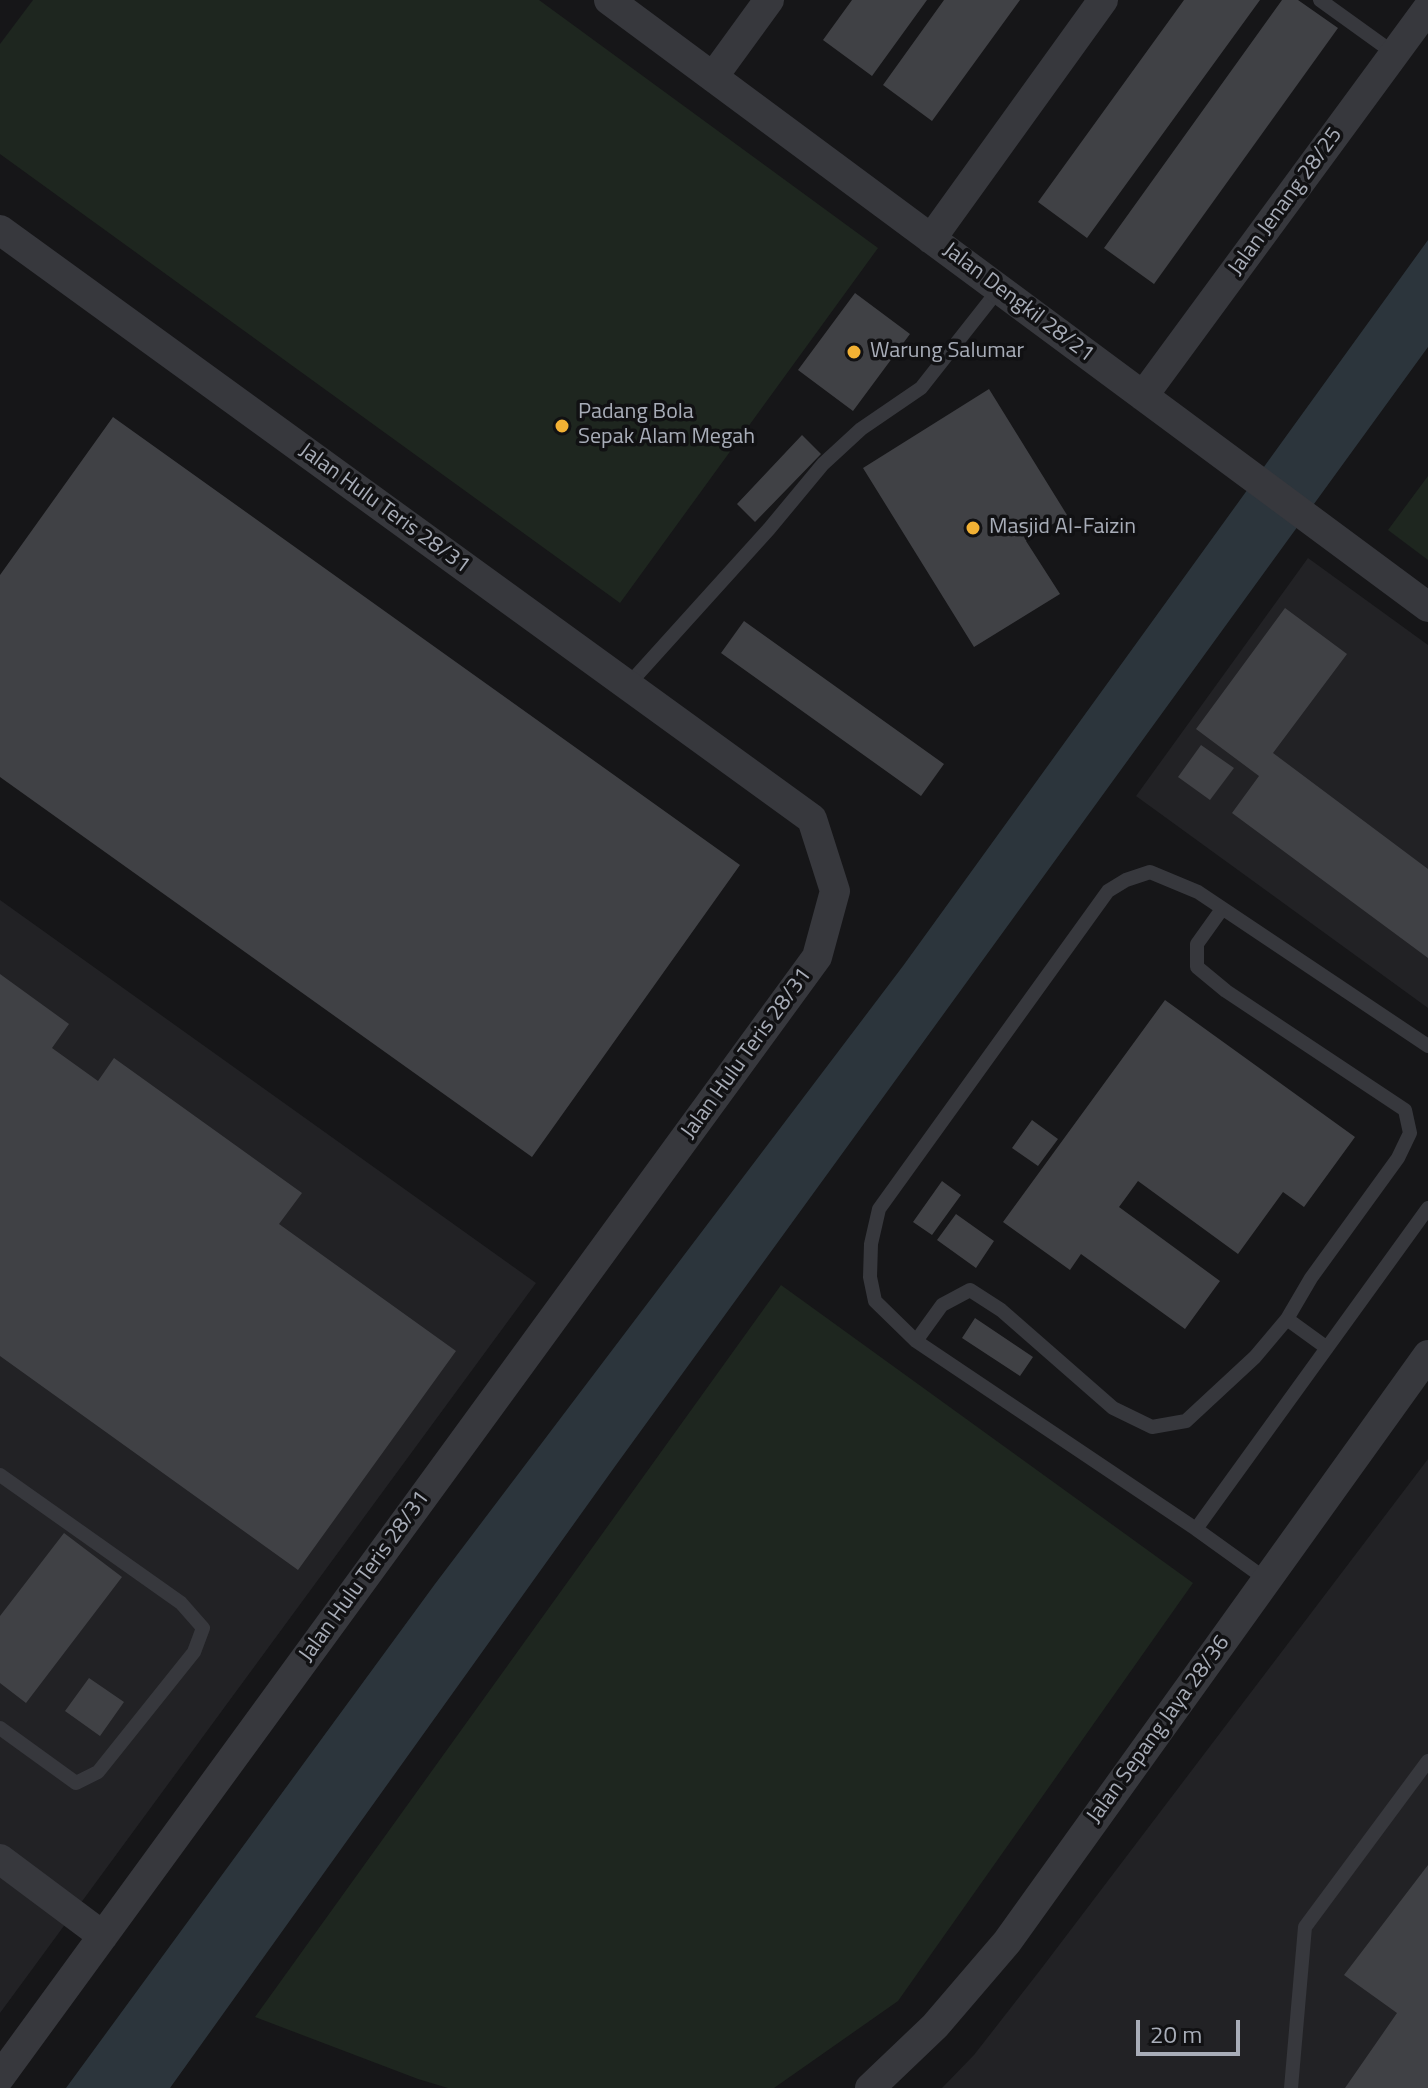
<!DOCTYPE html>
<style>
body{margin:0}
#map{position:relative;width:1428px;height:2088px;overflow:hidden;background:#161618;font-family:"Titillium Web",sans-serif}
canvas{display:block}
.scale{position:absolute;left:1136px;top:2020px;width:104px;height:36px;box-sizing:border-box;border:4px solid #a8adb8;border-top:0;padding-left:10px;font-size:24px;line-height:28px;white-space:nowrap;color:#a8adb8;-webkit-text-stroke:6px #111113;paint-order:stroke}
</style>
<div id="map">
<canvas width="1428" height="2088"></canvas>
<div class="scale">20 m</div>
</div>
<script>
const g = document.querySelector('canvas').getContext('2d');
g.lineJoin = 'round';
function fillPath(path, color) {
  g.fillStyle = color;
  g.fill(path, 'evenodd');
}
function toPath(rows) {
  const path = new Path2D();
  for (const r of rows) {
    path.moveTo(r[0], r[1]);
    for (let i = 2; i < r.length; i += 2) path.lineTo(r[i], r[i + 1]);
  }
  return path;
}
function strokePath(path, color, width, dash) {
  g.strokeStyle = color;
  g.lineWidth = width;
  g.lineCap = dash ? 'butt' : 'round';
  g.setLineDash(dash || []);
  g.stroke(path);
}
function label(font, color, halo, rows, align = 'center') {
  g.font = font + ' "Titillium Web",sans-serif';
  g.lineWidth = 7;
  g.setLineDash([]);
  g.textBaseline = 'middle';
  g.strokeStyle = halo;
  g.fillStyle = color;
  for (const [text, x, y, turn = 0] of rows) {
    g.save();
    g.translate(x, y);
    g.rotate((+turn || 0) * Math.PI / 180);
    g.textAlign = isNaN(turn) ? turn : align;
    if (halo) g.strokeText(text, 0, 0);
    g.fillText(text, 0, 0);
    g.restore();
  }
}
const built = toPath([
 [1308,558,1428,645,1428,1008,1136,796],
 [0,900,536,1283,0,2013],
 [1428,1459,1428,2088,942,2088,974,2055,1041,1969]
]);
const green = toPath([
 [33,0,539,0,878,248,620,603,0,154,0,44],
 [1428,476,1428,560,1388,530],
 [781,1285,1193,1583,898,2001,774,2088,448,2088,418,2079,255,2017]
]);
const water = toPath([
 [1428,240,1428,347,616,1465,170,2088,66,2088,435,1584,903,966]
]);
const building = toPath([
 [852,0,927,0,872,76,823,40],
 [944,0,1020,0,932,121,883,85],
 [1184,0,1260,0,1087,238,1038,202],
 [1282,0,1298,0,1338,28,1154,284,1104,248],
 [855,293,910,334,853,411,798,370],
 [989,389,1067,515,1026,541,1060,594,974,647,863,468],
 [113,417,740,865,532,1157,0,777,0,575],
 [802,435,821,454,755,522,737,504],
 [1285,608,1347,654,1273,753,1428,869,1428,958,1232,813,1259,776,1196,729],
 [744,621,944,764,921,796,721,653],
 [1201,745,1234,768,1210,800,1178,777],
 [0,974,69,1024,52,1048,98,1081,114,1058,302,1193,279,1224,456,1351,298,1570,0,1356],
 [1165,1000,1355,1137,1304,1207,1283,1192,1238,1254,1138,1181,1119,1207,1220,1281,1185,1329,1081,1254,1070,1270,1003,1222],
 [1032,1120,1058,1139,1038,1166,1012,1148],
 [942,1181,961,1195,932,1235,913,1222],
 [956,1214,994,1241,976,1268,937,1240],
 [975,1318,1033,1357,1020,1376,962,1338],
 [64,1533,122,1577,26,1703,0,1683,0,1616],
 [89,1678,124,1702,100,1736,65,1711],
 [1428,1865,1428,2088,1345,2088,1397,2013,1344,1975]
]);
const service = toPath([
 [1320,0,1395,54],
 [628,685,769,529,823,464,861,429,921,388,999,289],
 [1287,1319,1327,1348],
 [916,1341,942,1305,970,1290,1001,1310,1113,1408,1152,1427,1186,1421,1255,1357,1287,1319,1311,1278,1398,1158,1410,1133,1405,1110,1226,991,1197,967,1197,944,1222,909],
 [0,1475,181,1603,203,1628,194,1652,98,1772,76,1783,0,1728],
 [1196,1529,1428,1208],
 [1267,1580,1196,1529,916,1341,875,1301,870,1277,871,1244,879,1209,1108,891,1126,880,1150,872,1198,892,1428,1046],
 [1291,2088,1305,1927,1428,1761]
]);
const minor = toPath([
 [609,0,1428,607],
 [713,77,769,0],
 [0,230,812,819,835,891,817,957,0,2077],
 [931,239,1103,0],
 [1143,396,1428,8],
 [0,1859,103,1936],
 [870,2088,935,2026,1007,1942,1428,1355]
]);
const markers = [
 [854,352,8,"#f2b134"],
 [562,426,8,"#f2b134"],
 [973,528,8,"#f2b134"]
];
const streetNames = [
 ["Jalan Jenang 28/25",1286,202,-54],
 ["Jalan Dengkil 28/21",1018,303,37],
 ["Jalan Hulu Teris 28/31",384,509,36],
 ["Jalan Hulu Teris 28/31",747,1054,-54],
 ["Jalan Hulu Teris 28/31",365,1577,-54],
 ["Jalan Sepang Jaya 28/36",1159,1730,-54]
];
const poiNames = [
 ["Warung Salumar",870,352],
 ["Padang Bola",578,413],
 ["Sepak Alam Megah",578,438],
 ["Masjid Al-Faizin",989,528]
];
fillPath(built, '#222225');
fillPath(green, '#1e261f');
fillPath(water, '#2c353c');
fillPath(building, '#404145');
strokePath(service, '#37383d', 14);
strokePath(minor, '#37383d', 30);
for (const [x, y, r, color] of markers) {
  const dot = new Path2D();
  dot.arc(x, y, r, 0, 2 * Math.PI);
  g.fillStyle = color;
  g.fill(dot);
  strokePath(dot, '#111113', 3);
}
label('22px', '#a8adb8', '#111113', streetNames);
label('22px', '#a8adb8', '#111113', poiNames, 'left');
</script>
